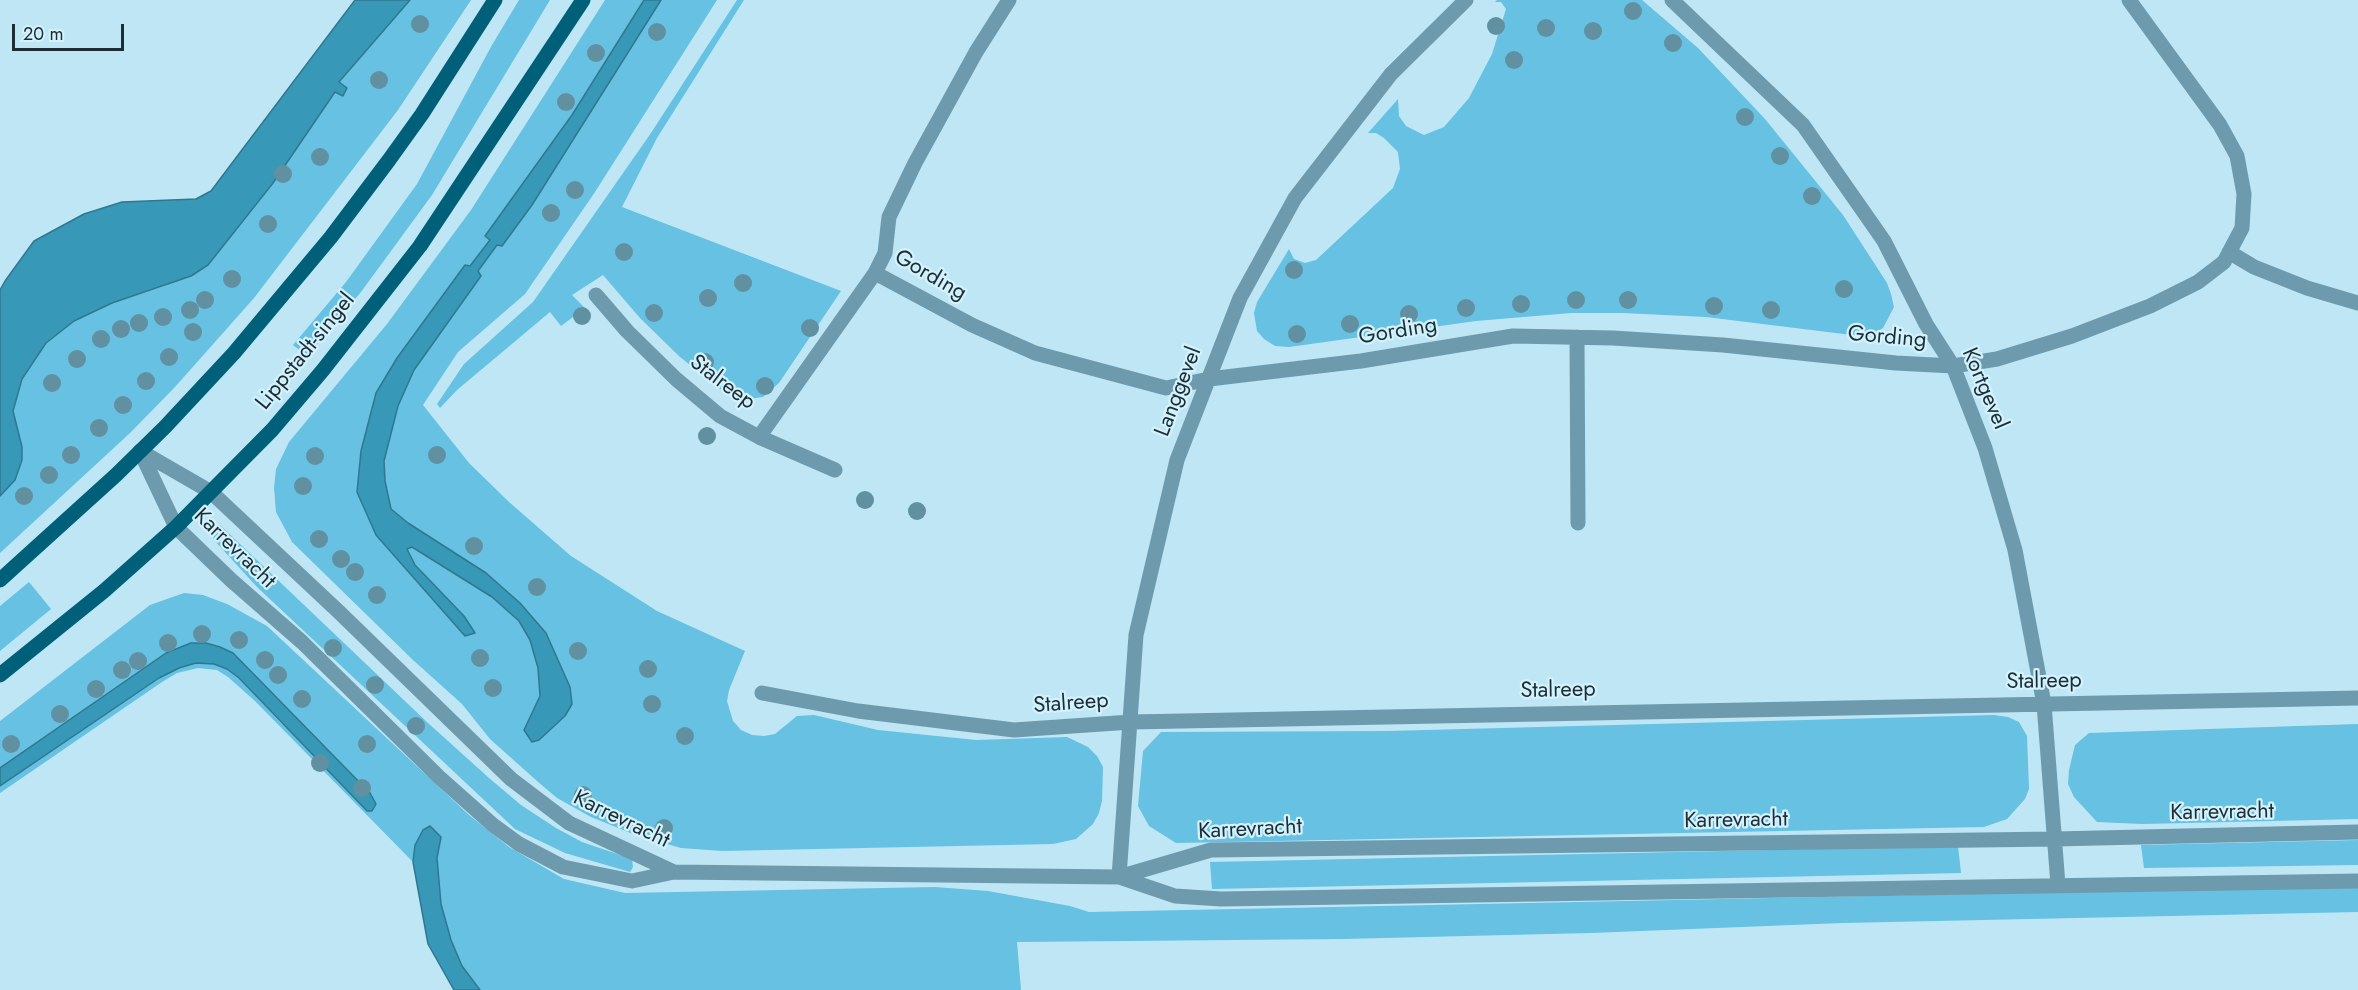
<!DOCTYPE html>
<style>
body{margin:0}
#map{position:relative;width:2358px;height:990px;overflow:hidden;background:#bee6f5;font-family:Jost,sans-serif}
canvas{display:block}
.scale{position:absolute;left:12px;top:24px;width:112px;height:27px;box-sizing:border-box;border:3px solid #1d2d33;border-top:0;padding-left:8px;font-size:18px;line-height:21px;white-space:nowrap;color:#1d2d33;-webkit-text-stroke:4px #d2f2fe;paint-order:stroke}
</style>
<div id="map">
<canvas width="2358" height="990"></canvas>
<div class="scale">20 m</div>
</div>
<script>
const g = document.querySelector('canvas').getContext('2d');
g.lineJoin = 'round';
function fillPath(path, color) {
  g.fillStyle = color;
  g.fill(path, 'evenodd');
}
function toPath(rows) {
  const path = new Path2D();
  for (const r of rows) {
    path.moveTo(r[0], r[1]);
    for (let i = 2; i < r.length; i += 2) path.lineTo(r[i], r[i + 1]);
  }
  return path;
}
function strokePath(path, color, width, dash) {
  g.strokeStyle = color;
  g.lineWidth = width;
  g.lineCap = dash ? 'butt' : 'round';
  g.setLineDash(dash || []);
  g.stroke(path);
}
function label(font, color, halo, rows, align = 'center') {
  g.font = font + ' Jost,sans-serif';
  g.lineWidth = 4.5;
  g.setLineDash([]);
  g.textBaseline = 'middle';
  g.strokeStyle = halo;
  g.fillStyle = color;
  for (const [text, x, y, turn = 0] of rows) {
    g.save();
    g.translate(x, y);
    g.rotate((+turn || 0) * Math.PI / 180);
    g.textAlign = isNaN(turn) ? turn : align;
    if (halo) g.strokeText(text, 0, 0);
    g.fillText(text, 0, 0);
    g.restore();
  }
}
const green = toPath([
 [410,0,471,0,398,110,254,298,175,387,130,433,0,553,0,496,15,480,22,460,22,447,13,411,22,379,46,343,74,321,112,303,164,286,208,265,273,183,335,92,342,96,339,83],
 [519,0,550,0,432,195,361,292,307,356,293,345,346,282,417,184,492,45],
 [605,0,644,0,572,115,485,236,490,240,470,266,465,266,397,358,376,393,361,451,402,565,465,636,475,633,415,565,407,549,412,547,460,576,492,597,519,621,530,640,538,668,540,696,524,730,565,716,520,603,486,573,408,523,391,509,385,481,384,461,390,433,398,406,414,370,478,272,497,244,502,246,532,205,661,0,717,0,595,192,525,294,458,352,423,405,469,463,509,502,571,556,657,611,745,651,729,690,727,701,733,721,741,730,752,735,764,736,775,734,797,716,814,715,878,730,976,740,1067,737,1088,747,1097,756,1103,767,1102,801,1099,813,1093,824,1076,839,1053,844,722,851,681,848,633,834,591,817,557,798,537,781,490,739,462,704,413,660,292,542,276,512,274,488,276,469,289,442,387,324,471,210],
 [737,0,744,0,657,138,622,207,841,291,779,383,763,397,742,400,720,389,680,357,640,318,603,275,572,295,585,308,561,326,550,312,457,390,440,408,437,404,464,364,533,302,651,133],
 [1497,0,1642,0,1698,48,1765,119,1843,215,1887,283,1891,294,1894,307,1883,328,1873,334,1860,336,1706,317,1623,313,1571,313,1476,321,1289,347,1275,346,1264,339,1257,331,1254,313,1257,302,1289,249,1294,259,1305,263,1316,260,1393,188,1400,169,1398,152,1384,138,1376,133,1368,133,1398,99,1399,116,1406,126,1424,135,1444,127,1469,98,1492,54,1506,9,1501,2,1495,2],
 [220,525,428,723,489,778,521,805,556,828,582,842,632,859,633,867,630,872,565,853,515,829,257,587,214,540,212,530,214,526],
 [29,582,51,609,0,651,0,606],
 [184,593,203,595,227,604,267,626,469,815,509,847,564,879,625,893,935,887,988,891,1070,906,1089,912,2358,886,2358,912,1842,923,1591,933,1342,939,1017,942,1021,990,480,990,462,966,451,940,441,904,437,858,440,837,415,845,413,862,255,701,228,677,217,670,198,668,177,673,162,682,0,793,0,786,159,678,179,668,196,663,214,664,227,669,239,678,281,723,374,799,233,653,166,653,0,768,0,721,150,605],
 [1994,715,2008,717,2019,722,2027,736,2029,789,2025,799,2007,819,1984,827,1176,843,1149,826,1138,806,1143,751,1161,732,1388,731],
 [2358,724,2358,819,2142,824,2097,822,2074,797,2068,784,2069,770,2075,745,2089,733],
 [2358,840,2358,865,2144,868,2141,845],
 [1958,846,1961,873,1212,889,1210,862]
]);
const water = toPath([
 [355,0,410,0,339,82,347,88,343,96,335,92,273,183,208,265,191,276,112,303,74,321,46,343,22,379,13,411,22,447,22,460,15,480,0,496,0,290,5,281,34,241,84,214,122,202,196,199,211,191,355,0],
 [644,0,661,0,532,205,502,246,497,245,478,271,481,276,414,370,398,406,384,461,385,481,391,509,408,523,486,573,520,603,546,633,570,687,572,704,565,716,539,740,532,742,524,730,540,696,538,668,530,640,519,621,492,597,412,547,407,549,415,565,464,616,475,633,465,636,376,535,357,492,361,451,376,393,397,358,465,265,470,266,490,240,485,236,572,115,644,0],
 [191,643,206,643,220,647,233,653,370,793,376,804,372,811,367,811,239,678,227,669,214,664,196,663,179,668,159,678,0,786,0,768,166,653,191,643],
 [430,826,441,837,437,858,441,904,451,940,462,966,480,990,454,990,428,944,413,862,415,845,423,830,430,826]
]);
const minor = toPath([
 [1009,0,976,52,915,163,889,217,885,253,875,273,972,325,1035,353,1166,388,1209,379,1361,361,1513,336,1613,338,1723,345,1896,363,1953,366,1997,359,2072,336,2150,306,2198,282,2224,262,2242,228,2244,194,2237,156,2220,125,2129,0],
 [1672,0,1803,125,1884,241,1926,324,1953,366,1985,448,2015,550,2044,704,2058,885],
 [2229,252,2254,267,2307,288,2358,303],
 [596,295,627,331,676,379,720,416,759,437,875,273],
 [1577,337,1578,523],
 [759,437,835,470],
 [140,451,176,527,231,580,302,642,439,777,493,825,519,844,563,867,632,881,674,872,1119,877,1211,850,2055,839,2358,832],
 [140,451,211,492,339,612,511,779,569,823,674,872],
 [762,693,858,711,1014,730,1131,722,2358,698],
 [1119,877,1175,896,1221,899,2358,881],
 [1119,877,1136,635,1177,460,1240,298,1295,198,1391,74,1466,0]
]);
const major = toPath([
 [0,580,116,475,165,427,234,353,331,237,389,160,422,114,495,0],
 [0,675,104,591,176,527,272,430,323,370,420,246,583,0]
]);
const trees = [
 [1633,11],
 [420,24],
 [1496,26],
 [1546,28],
 [1593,31],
 [657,32],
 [1673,43],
 [596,53],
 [1514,60],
 [379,80],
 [566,102],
 [1745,117],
 [1780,156],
 [320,157],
 [283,174],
 [575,190],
 [1812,196],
 [551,213],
 [268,224],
 [624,252],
 [1294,270],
 [232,279],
 [743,283],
 [1844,289],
 [708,298],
 [205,300],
 [1576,300],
 [1628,300],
 [1521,304],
 [1714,306],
 [1466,308],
 [190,310],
 [1771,310],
 [654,313],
 [1409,314],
 [582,316],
 [163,317],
 [139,323],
 [1350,324],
 [810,328],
 [121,329],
 [193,332],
 [1297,334],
 [101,339],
 [169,357],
 [77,359],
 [705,362],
 [146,381],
 [52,383],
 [765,386],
 [123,405],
 [99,428],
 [707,436],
 [71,455],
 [437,455],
 [315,456],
 [49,475],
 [303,486],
 [24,496],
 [865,500],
 [917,511],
 [319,539],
 [474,546],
 [341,559],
 [355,572],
 [537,587],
 [377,595],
 [202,634],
 [239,640],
 [168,643],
 [333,648],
 [578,651],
 [480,658],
 [265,660],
 [138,661],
 [648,669],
 [122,670],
 [278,675],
 [375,685],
 [493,688],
 [96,689],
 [302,699],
 [652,704],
 [60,714],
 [416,726],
 [685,736],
 [11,744],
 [367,744],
 [320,763],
 [362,788],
 [583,795],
 [664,828]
];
const streetNames = [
 ["Gording",930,276,30],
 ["Gording",1398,332,-9],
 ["Gording",1887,338,5],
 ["Lippstadt-singel",306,352,-51],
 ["Stalreep",722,383,37],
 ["Kortgevel",1984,389,67],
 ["Langgevel",1179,392,-69],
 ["Karrevracht",234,549,44],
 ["Stalreep",2044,682,-1],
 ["Stalreep",1558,691,-1],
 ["Stalreep",1071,704,-4],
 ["Karrevracht",2222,813,-1],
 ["Karrevracht",621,820,26],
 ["Karrevracht",1736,821,-1],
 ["Karrevracht",1250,830,-3]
];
fillPath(green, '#66c1e2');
fillPath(water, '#3798b8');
strokePath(water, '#2f7890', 1.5);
strokePath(minor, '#6d9bad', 15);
strokePath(major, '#006079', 15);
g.fillStyle = '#6191a1';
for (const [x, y] of trees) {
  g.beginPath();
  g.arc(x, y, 9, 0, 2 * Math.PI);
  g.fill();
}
label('22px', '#1d2d33', '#d2f2fe', streetNames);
</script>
